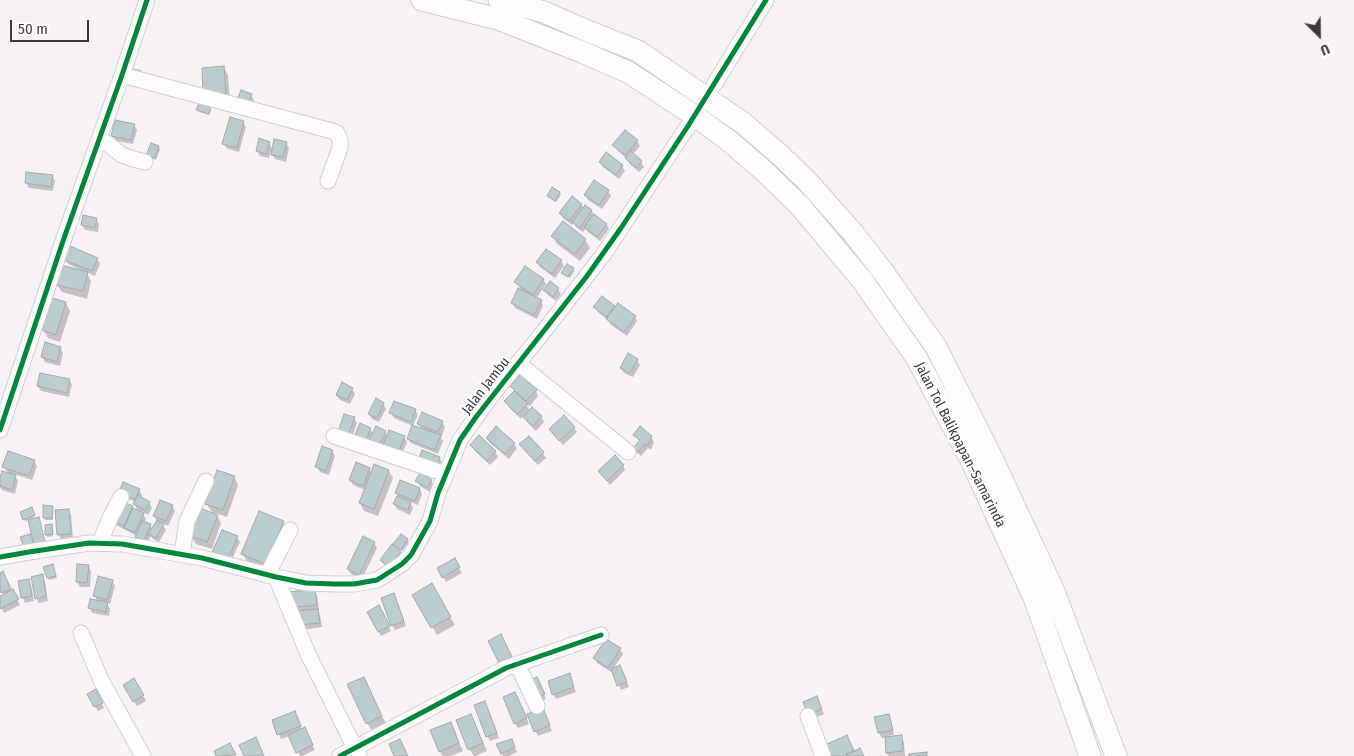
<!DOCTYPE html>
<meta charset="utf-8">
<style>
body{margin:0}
#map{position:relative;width:1354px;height:756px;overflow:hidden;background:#f7f2f4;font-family:"Fira Sans Condensed",sans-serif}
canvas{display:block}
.north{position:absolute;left:1294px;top:10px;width:50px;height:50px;-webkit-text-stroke:4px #fff;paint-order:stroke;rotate:157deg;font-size:14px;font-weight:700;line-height:20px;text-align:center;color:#3c393a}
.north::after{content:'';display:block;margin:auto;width:18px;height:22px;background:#3c393a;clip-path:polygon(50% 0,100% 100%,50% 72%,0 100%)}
.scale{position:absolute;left:10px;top:20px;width:79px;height:22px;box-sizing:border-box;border:2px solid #3c393a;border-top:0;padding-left:6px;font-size:15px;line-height:18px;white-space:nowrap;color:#3c393a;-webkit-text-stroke:4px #fff;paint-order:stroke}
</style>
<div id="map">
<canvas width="1354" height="756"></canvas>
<div class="north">U</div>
<div class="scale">50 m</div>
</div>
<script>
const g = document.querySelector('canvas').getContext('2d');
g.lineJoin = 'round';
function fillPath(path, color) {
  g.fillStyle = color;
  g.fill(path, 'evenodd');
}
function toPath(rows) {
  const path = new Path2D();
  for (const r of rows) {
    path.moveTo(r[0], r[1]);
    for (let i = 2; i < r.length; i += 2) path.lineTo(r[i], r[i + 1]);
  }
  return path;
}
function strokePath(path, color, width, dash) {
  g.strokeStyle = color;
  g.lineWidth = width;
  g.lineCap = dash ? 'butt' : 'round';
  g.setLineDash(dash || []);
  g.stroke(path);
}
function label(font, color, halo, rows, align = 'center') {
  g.font = font + ' "Fira Sans Condensed",sans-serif';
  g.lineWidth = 5;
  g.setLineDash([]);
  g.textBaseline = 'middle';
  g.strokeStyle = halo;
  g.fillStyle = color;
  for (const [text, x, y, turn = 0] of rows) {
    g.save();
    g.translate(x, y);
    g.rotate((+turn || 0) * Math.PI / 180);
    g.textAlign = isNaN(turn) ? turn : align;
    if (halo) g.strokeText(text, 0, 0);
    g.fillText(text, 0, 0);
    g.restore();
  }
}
const shadow = toPath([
 [131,68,141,70,142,72,140,79,130,77],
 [224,68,228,75,230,102,209,103],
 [251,96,254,100,250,112,240,108],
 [210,108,211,110,209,115,199,112,198,110],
 [243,122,246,127,239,152,226,148,224,143],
 [134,125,137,130,133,144,116,141,113,136],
 [637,141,640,146,633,154,641,162,644,167,639,172,629,163,626,158,617,150,614,145],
 [269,143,273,150,286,143,289,148,286,162,275,159,271,152,269,158,260,156,257,151],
 [158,147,160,149,156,160,149,157],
 [600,162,622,166,625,171,619,179,603,167],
 [52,176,55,181,53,191,29,188,26,183],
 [595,181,608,191,611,196,602,209,588,200,585,195],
 [560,193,561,195,556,202,548,196],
 [573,198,582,205,583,208,585,206,592,211,594,216,606,224,609,229,600,241,588,232,586,228,583,232,576,227,574,223,572,225,563,218,560,214],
 [96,219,99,224,98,232,85,230,82,225],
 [563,223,585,240,590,248,580,261,557,244,553,236],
 [97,259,100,264,95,276,86,272,91,281,87,299,62,292,57,285,83,272,83,271,68,264,66,260],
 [561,261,564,266,555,278,540,267,537,262],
 [573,269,574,271,570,278,564,275],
 [543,279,546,284,536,299,541,301,543,306,537,319,515,308,512,303,520,288,516,282],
 [550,283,558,289,561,294,556,301,548,295,545,290],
 [602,298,615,308,635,317,637,321,627,336,610,324,608,320,598,312,595,308],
 [66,303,70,311,60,342,48,338,43,330],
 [60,348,63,353,60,366,45,362,42,357],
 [637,360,640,365,633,377,624,373,621,368],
 [69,380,72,385,69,397,41,391,38,386],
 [511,386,536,391,538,396,530,406,526,404,530,411,532,409,541,417,544,422,536,431,527,422,523,416,521,419,508,406,505,401,515,391],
 [352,389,355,394,350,404,340,400,337,395],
 [383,404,386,409,379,422,372,419,369,414],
 [415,410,418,415,413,426,422,429,418,424,442,422,445,427,441,438,443,441,438,454,411,443,408,439,413,426,394,418,391,413],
 [354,418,357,423,351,440,342,437],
 [361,425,370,429,373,434,385,432,388,437,404,437,407,442,399,461,374,444,371,439,368,446],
 [574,428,577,432,563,445,550,429],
 [634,435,651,437,654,442,651,450,648,448,641,456,637,453,635,448,640,442],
 [529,437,543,453,546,458,538,465,524,450,521,445],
 [487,438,514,444,517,448,509,459,490,443],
 [471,445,495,452,498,457,490,465,474,450],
 [332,451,335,456,329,475,320,472,317,467],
 [440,458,442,463,439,472,423,466],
 [34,461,37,466,32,480,14,474,18,481,15,494,2,490,0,487,0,481,8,474,4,467],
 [623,465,625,470,610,485,599,471],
 [369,469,372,473,389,471,393,478,378,516,364,511,360,503,365,490,353,485,350,480],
 [234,477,238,485,227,517,215,513,221,523,212,549,196,544,191,536,213,514,206,503],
 [417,481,431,481,434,486,430,492,420,486],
 [420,489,422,494,418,505,410,502,413,508,410,515,397,509,394,504,398,496,396,493],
 [139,490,142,495,140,498,149,503,152,508,148,515,141,511,146,519,144,523,150,525,153,530,157,521,154,516,172,506,175,511,168,526,162,523,166,530,159,542,153,539,151,536,148,541,139,537,139,542,137,536,116,525,113,520,132,507,134,510,139,512,134,504,136,502,123,497],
 [52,507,53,509,53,520,45,520,44,518],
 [32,509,35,517,25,521,22,513],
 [68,510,71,515,73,538,61,539,58,534],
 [283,522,287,529,270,571,247,562,243,554],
 [52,526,53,536,48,537,46,535],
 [401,536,409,542,402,551,397,547,403,557,393,571,384,565,381,560,398,551,395,544],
 [237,537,240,542,230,563,217,557,214,552],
 [374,543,377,548,362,579,351,574,348,569],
 [454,560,462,573,446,582,438,568],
 [88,566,91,571,90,587,80,587,77,582],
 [45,568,54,568,57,578,49,580],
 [0,574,5,578,11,592,13,591,20,605,4,613,0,606,0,598,4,596,0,587],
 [42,576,45,581,48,601,39,603,36,598],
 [28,580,31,585,34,601,25,603,23,598,19,582],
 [112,581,115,586,110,604,107,603,110,609,109,616,92,613,90,608,98,602,94,595],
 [431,585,455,625,437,635,413,595],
 [314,591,317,595,319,610,317,610,320,615,322,627,301,630,291,607],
 [394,595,406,626,395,630,392,625],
 [378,607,391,631,381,636,369,612],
 [620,649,623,654,611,672,597,663,595,658],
 [623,672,629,687,621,690,619,685],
 [569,675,576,692,556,699,553,694],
 [134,680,146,701,137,706,124,685],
 [538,682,546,699,541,701],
 [367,686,386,724,372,731,367,723],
 [89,694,98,696,104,708,98,711],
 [518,698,529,724,518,728,515,723],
 [485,703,499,738,490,741,487,736],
 [819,703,824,714,812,719,809,714],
 [545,714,552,731,538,736,535,731],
 [471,715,487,751,475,756,474,756,469,749],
 [888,715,891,720,894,735,887,736,887,738,901,737,904,742,905,756,889,756,887,753,886,737,882,738,879,733],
 [298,718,302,730,307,734,315,750,302,756,300,756,290,736,281,739,274,721],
 [454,731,463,751,451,756,443,756,440,751],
 [514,745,517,752,509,756,503,756,502,754]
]);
const building = toPath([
 [224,66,226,94,203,95,202,68,224,66],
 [241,90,252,94,247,107,236,103,241,90],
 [199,103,211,107,209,114,196,110,199,103],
 [230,117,244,121,237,148,222,144,230,117],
 [115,120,135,124,131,140,111,136,115,120],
 [625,130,638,140,625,155,612,145,625,130],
 [259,138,270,142,266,154,256,151,259,138],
 [274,139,287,142,283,157,271,155,274,139],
 [151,143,159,146,155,158,146,156,151,143],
 [631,151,642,161,636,168,625,158,631,151],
 [606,152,623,165,616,175,599,162,606,152],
 [26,172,53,175,51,187,25,183,26,172],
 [594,180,609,190,599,205,584,195,594,180],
 [552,187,560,192,555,201,547,196,552,187],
 [572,196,582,204,569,221,559,213,572,196],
 [585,205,592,210,580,228,572,222,585,205],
 [594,214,607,224,597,237,584,227,594,214],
 [83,215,97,218,95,228,81,225,83,215],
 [563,221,586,239,575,254,551,236,563,221],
 [70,246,98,258,92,271,64,260,70,246],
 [546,249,562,260,552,274,536,262,546,249],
 [567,264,574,268,568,277,561,273,567,264],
 [61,265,88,272,83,291,56,285,61,265],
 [525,266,544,279,533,295,514,282,525,266],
 [550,281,559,288,553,297,543,290,550,281],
 [518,288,542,300,534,315,511,303,518,288],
 [602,296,615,306,606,317,593,307,602,296],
 [52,298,66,302,56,335,42,330,52,298],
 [618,303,636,316,624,332,606,319,618,303],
 [45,342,61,347,57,362,41,357,45,342],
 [628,353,638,359,630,373,620,368,628,353],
 [40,373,70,379,67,393,37,386,40,373],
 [520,375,537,390,526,401,510,386,520,375],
 [342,382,353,388,347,400,336,395,342,382],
 [514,391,528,404,517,414,504,401,514,391],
 [376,398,384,403,377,418,368,414,376,398],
 [394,401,416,409,411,422,389,413,394,401],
 [532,407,542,416,533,426,523,417,532,407],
 [422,412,443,421,438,432,417,424,422,412],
 [344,414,355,417,348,436,338,432,344,414],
 [564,415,575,427,559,441,549,429,564,415],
 [360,423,371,428,365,442,354,437,360,423],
 [412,425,441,435,435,450,407,439,412,425],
 [376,426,386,431,380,444,369,439,376,426],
 [496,426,515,443,505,454,486,438,496,426],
 [640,426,652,436,648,445,645,444,638,452,633,448,640,440,633,435,640,426],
 [389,430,405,436,397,456,381,450,389,430],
 [479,435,496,451,487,461,470,445,479,435],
 [529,436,544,452,535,461,519,444,529,436],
 [322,446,333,450,326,471,315,467,322,446],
 [422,450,440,457,436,468,418,461,422,450],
 [8,451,35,460,29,476,2,467,8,451],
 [615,455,624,465,607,481,598,471,615,455],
 [356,462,370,468,363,486,349,480,356,462],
 [374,464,389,470,374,509,359,503,374,464],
 [217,470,235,476,223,510,205,504,217,470],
 [2,471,16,475,12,490,0,486,0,477,2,471],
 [420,473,432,480,427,488,415,481,420,473],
 [400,480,420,488,415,501,395,493,400,480],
 [123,482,140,489,135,499,119,492,123,482],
 [138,495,150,502,145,510,133,504,138,495],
 [397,496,411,502,408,510,393,504,397,496],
 [160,500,173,505,166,521,153,516,160,500],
 [121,501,133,506,124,526,112,521,121,501],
 [43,505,53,506,52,518,43,518,43,505],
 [32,507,35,515,23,520,20,512,32,507],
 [133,508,144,513,135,532,124,528,133,508],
 [200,508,218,515,207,542,190,536,200,508],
 [69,509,71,534,57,535,55,510,69,509],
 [259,511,284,521,265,564,241,554,259,511],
 [39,517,45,542,34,545,28,520,39,517],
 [157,520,164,524,156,538,148,534,157,520],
 [142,521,151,524,144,541,135,537,142,521],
 [52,524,53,534,45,535,45,525,52,524],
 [222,530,238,536,228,559,212,552,222,530],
 [30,534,34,544,24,547,20,537,30,534],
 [401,534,408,539,401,550,393,544,401,534],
 [363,536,375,542,359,575,347,569,363,536],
 [392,544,401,552,389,567,380,560,392,544],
 [455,558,460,567,442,578,437,568,455,558],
 [53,564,56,576,47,578,43,567,53,564],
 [77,564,89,565,87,583,76,582,77,564],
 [3,571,11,589,1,593,0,590,0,573,3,571],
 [43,574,46,596,35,599,31,577,43,574],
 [98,576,113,580,107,600,93,596,98,576],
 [29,579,32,596,21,598,18,581,29,579],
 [432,583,451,617,431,628,412,595,432,583],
 [13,589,19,599,0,609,0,596,13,589],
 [315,589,317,605,289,608,288,592,315,589],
 [394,593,404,621,391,626,381,598,394,593],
 [90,599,108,602,106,612,88,608,90,599],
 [379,605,390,626,378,632,367,612,379,605],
 [318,609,320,623,297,625,295,611,318,609],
 [501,634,512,657,499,663,488,641,501,634],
 [606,639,621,648,608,668,593,658,606,639],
 [620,665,627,682,617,686,611,669,620,665],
 [570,673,574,687,552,695,548,681,570,673],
 [364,677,382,716,366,724,347,684,364,677],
 [537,677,545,694,537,697,530,680,537,677],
 [134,678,144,695,133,702,123,685,134,678],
 [96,689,103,703,94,707,87,694,96,689],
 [515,692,527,718,514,724,503,697,515,692],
 [817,696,822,709,808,715,803,702,817,696],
 [485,701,497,733,486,737,474,705,485,701],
 [543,708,550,725,534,732,527,714,543,708],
 [295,711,301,726,277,735,272,720,295,711],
 [471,714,483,743,468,750,456,720,471,714],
 [889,714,893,730,878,733,874,717,889,714],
 [451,722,459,743,439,752,430,730,451,722],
 [305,727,313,745,296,753,288,735,305,727],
 [847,735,854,751,842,756,829,756,825,745,847,735],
 [902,735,903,751,886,753,885,737,902,735],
 [256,737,264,756,244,756,239,745,256,737],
 [400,739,408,756,394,756,389,744,400,739],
 [512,739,515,747,501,754,496,744,512,739],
 [230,743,236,755,216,756,214,751,230,743],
 [860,748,864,756,845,756,860,748],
 [927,752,927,756,909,756,909,754,927,752]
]);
const minor = toPath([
 [122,75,332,131,337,133,340,140,340,148,328,181],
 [714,85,766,0],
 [100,138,122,155,130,158,145,162],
 [518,363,628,452],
 [0,430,63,241,122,75,147,0],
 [334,436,446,474],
 [102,543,103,535,111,516,121,497],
 [182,554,187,521,206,481],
 [0,557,29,552,89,543,122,544,202,558,276,577,306,583,334,584,354,584,377,580,402,564,411,555,430,521,438,493,460,440,476,417,495,391,537,340,603,255,688,126],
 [267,575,290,530],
 [276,577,308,654,359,756],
 [81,633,101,680,143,756],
 [517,664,537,706],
 [808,716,823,756],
 [340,756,506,668,601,635]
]);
const highway = toPath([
 [422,0,498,19,582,52,628,72,695,116,728,140,763,170,800,206,862,280,916,357,971,460,1035,600,1090,756],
 [499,0,544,12,585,30,638,51,743,123,780,155,807,181,854,234,884,273,936,347,991,456,1053,589,1116,756]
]);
const cycleway = toPath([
 [0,430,63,241,122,75,147,0],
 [0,557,29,552,89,543,122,544,202,558,276,577,306,583,334,584,354,584,377,580,402,564,411,555,430,521,438,493,460,440,476,417,587,276,621,228,688,126,766,0],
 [340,756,506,668,601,635]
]);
const streetNames = [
 ["Jalan Jambu",486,386,-52],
 ["Jalan Tol Balikpapan–Samarinda",960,445,63]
];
fillPath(shadow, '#0003');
fillPath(building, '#bbccce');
strokePath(building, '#a9a8a9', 1);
strokePath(minor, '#d3cfd0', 17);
strokePath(highway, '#d3cfd0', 23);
strokePath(minor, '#fefdfd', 15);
strokePath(highway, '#fefdfd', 21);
strokePath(cycleway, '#00873e', 5);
label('14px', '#3c393a', '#fff', streetNames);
</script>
